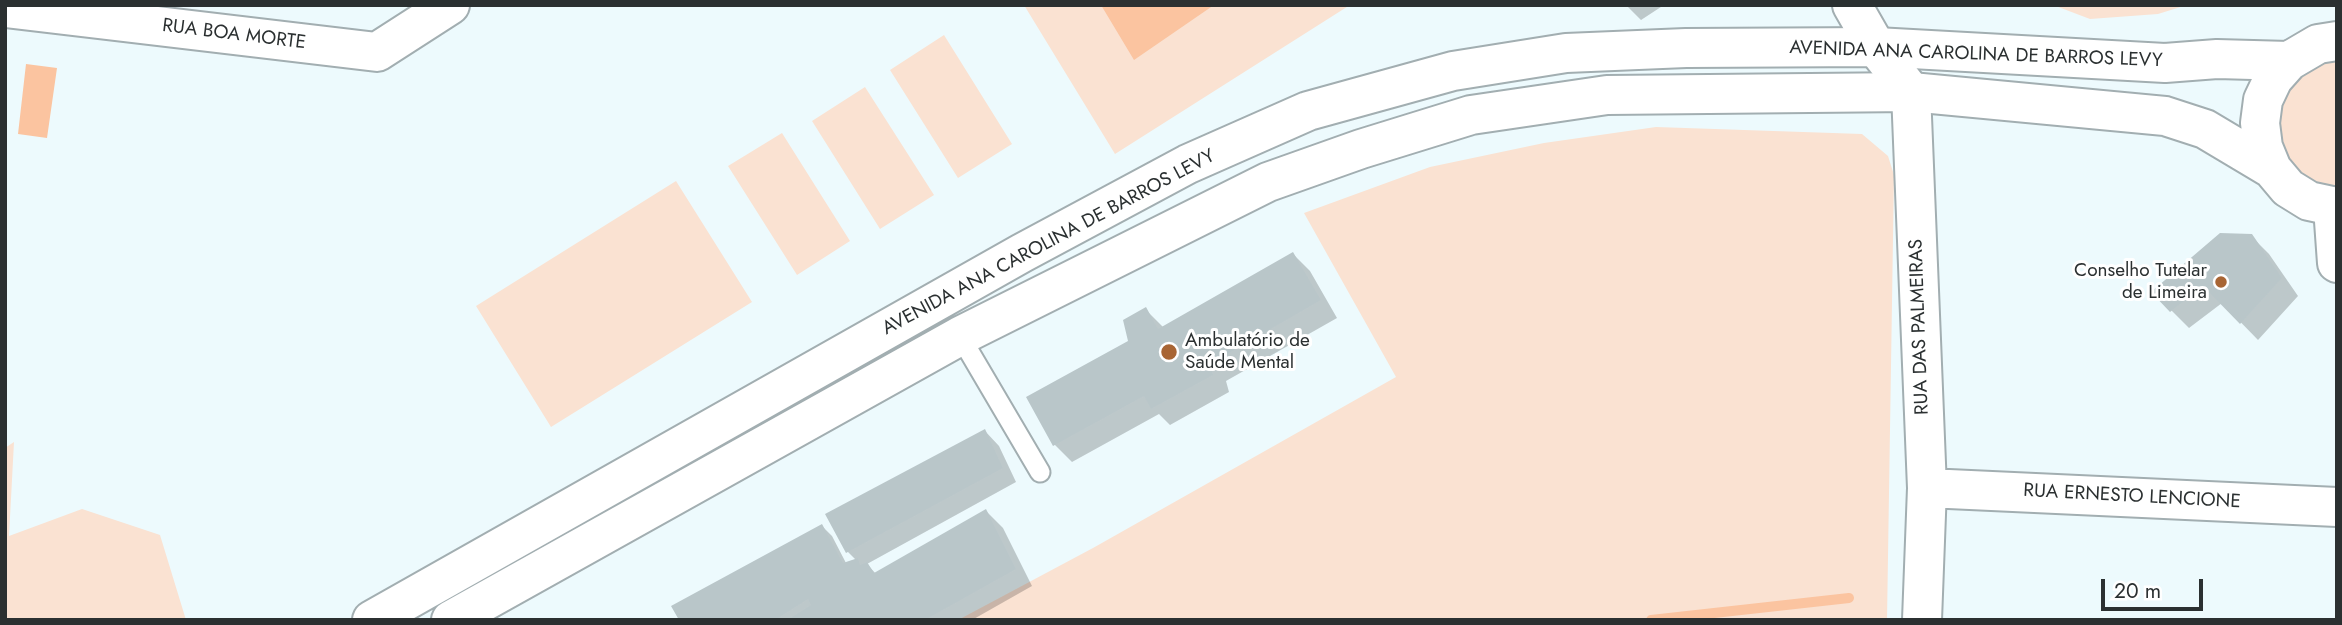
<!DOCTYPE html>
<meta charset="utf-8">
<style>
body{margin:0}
#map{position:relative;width:2342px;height:625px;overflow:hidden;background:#edfafd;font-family:Jost,sans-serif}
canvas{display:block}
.frame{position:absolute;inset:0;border:7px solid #2b3031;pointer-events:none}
.scale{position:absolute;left:2101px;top:579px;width:102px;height:32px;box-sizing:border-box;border:4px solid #2b3031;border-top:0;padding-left:9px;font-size:21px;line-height:24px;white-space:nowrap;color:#2b3031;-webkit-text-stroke:5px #fff;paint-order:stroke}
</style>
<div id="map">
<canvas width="2342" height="625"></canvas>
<div class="frame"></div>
<div class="scale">20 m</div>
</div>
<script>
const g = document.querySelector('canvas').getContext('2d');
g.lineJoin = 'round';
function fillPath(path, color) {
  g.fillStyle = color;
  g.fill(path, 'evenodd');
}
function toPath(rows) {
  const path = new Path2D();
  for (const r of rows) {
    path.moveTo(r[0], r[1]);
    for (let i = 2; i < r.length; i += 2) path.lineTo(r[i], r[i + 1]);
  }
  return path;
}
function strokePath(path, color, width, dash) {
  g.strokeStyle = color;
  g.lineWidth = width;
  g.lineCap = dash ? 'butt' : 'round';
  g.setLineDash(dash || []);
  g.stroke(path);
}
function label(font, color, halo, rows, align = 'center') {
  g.font = font + ' Jost,sans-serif';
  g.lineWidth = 6;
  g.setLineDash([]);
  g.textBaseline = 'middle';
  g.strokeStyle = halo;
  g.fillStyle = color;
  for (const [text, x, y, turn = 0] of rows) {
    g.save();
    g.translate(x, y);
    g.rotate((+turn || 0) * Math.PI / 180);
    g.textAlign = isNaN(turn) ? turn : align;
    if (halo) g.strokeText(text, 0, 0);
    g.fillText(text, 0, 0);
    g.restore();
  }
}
const green = toPath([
 [1024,5,1350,5,1115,154],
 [2053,5,2187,5,2158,14,2090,19],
 [944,35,1012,144,958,178,890,70],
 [2337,56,2337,190,2309,181,2294,169,2276,135,2280,96,2292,79],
 [865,87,934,195,880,229,812,121],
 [1656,127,1862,134,1888,156,1894,175,1887,620,958,620,1093,548,1396,377,1304,213,1430,167,1544,143],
 [782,133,850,241,797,275,728,166],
 [676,181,752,302,551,427,476,306],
 [14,442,9,536,82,509,160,535,186,620,5,620,5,448]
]);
const water = toPath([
 [1101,5,1214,5,1134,60],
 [26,64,57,68,47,138,18,134]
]);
const shadow = toPath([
 [1626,5,1664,5,1641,20],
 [2251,236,2269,254,2298,296,2258,340,2222,303,2189,328,2154,293],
 [1293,254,1310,271,1337,318,1226,381,1229,392,1170,425,1159,414,1072,462,1055,445,1029,398,1130,341,1145,309,1164,328],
 [985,431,999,446,1016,482,867,564,876,574,986,511,1003,528,1032,586,972,620,681,620,822,526,832,536,846,563,856,560,848,552,828,515]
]);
const stream = toPath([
 [1651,620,1849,598]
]);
const building = toPath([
 [2220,233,2252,234,2282,278,2240,324,2203,286,2170,312,2151,292],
 [1293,252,1321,300,1210,364,1213,375,1151,409,1144,396,1053,446,1026,397,1128,341,1123,320,1146,307,1158,329],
 [985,429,1003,468,846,553,825,514],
 [986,509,1016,569,925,620,787,620,811,605,808,599,775,620,679,620,671,606,822,524,843,563,858,558,860,565,867,562,874,573]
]);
const service = toPath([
 [960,336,1040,472]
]);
const minor = toPath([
 [1852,5,1876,47,1911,92,1927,488,1922,620],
 [5,8,377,52,450,5],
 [2333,207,2337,263],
 [1927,488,2337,507]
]);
const tertiary = toPath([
 [2337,41,2318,44,2289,61,2273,79,2263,100,2260,123,2263,147,2272,169,2288,188,2309,201,2337,207],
 [372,620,1022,253,1188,164,1308,111,1453,71,1566,53,1686,48,1876,47,2165,63,2217,59,2289,61],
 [451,620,960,336,1268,182,1361,149,1471,115,1607,95,1911,92,2165,116,2205,129,2272,169]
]);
const markers = [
 [2221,282,7,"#a86534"],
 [1169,352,9,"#a86534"]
];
const streetNames = [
 ["RUA BOA MORTE",234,35,7],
 ["AVENIDA ANA CAROLINA DE BARROS LEVY",1976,55,2],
 ["AVENIDA ANA CAROLINA DE BARROS LEVY",1049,243,-28],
 ["RUA DAS PALMEIRAS",1920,327,-92],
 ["RUA ERNESTO LENCIONE",2132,497,3]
];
const poiNames = [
 ["Conselho Tutelar",2207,271],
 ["de Limeira",2207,293],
 ["Ambulatório de",1185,341,"left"],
 ["Saúde Mental",1185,363,"left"]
];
fillPath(green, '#fae2d2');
fillPath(water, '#fbc4a0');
fillPath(shadow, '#0003');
strokePath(stream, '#fbc4a0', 10);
fillPath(building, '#b9c6c9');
strokePath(service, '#a2aeb1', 23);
strokePath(minor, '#a2aeb1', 42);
strokePath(tertiary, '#a2aeb1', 42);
strokePath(service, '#fff', 19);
strokePath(minor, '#fff', 38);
strokePath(tertiary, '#fff', 38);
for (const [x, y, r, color] of markers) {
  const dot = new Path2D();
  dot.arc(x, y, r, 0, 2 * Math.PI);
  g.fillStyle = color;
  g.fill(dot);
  strokePath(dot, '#fff', 2.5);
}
label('19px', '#2b3031', '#fff', streetNames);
label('19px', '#2b3031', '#fff', poiNames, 'right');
</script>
